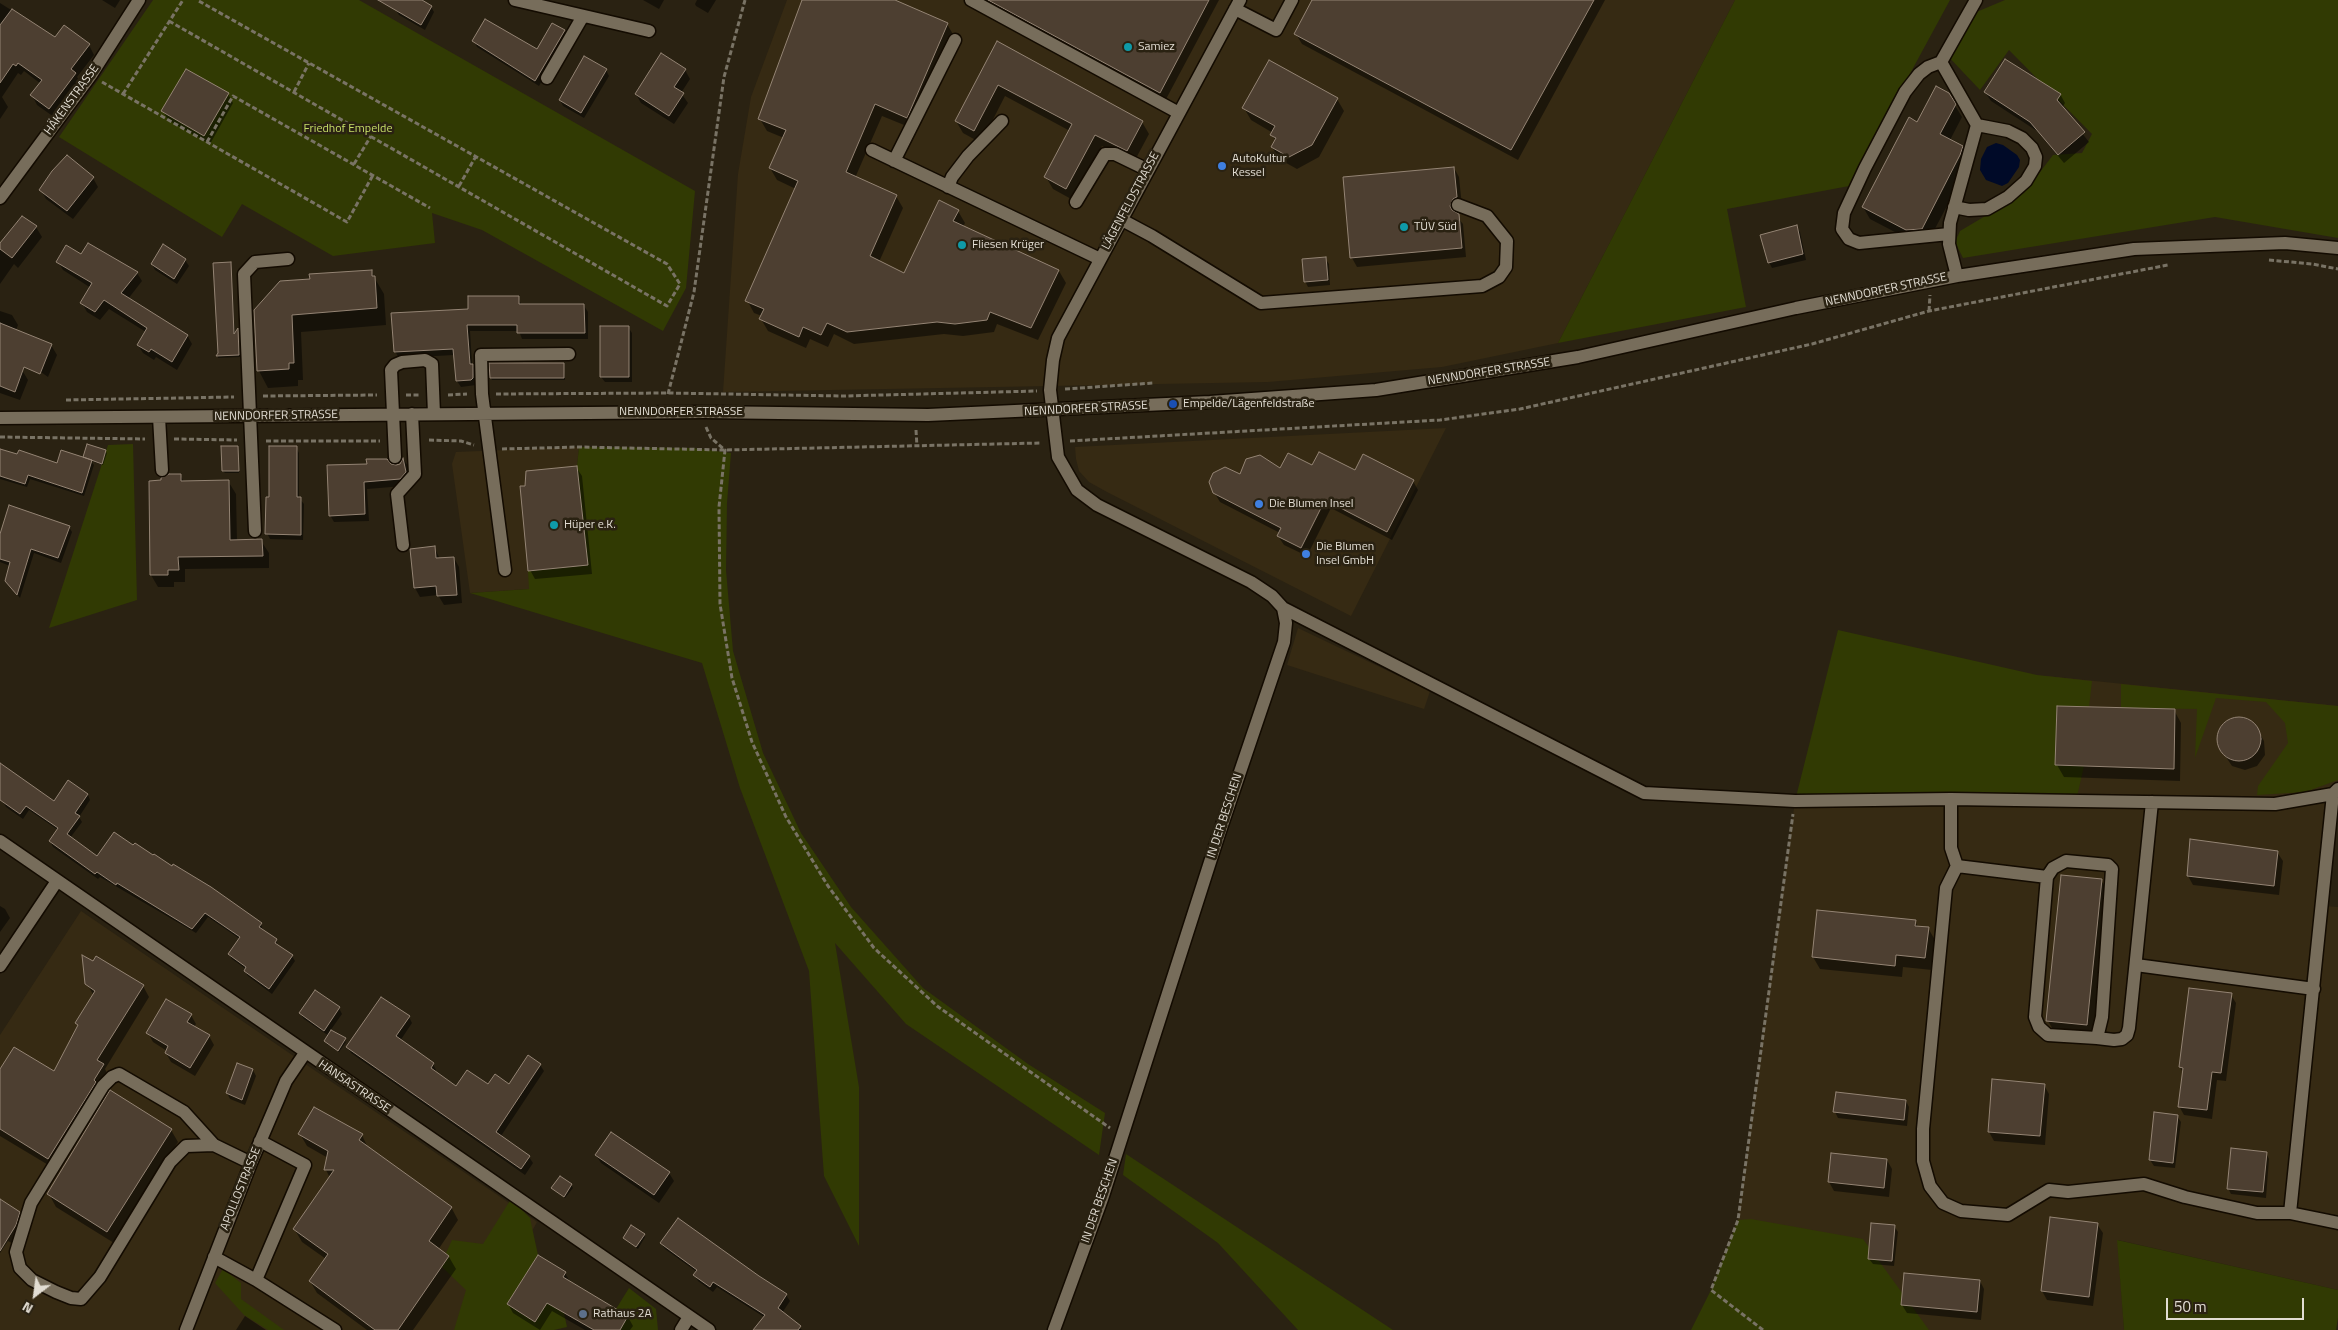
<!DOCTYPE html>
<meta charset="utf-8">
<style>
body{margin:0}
#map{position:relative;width:2338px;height:1330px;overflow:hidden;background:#2a2212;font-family:"Titillium Web",sans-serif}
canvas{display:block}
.north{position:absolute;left:10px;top:1270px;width:50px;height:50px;-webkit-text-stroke:4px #2a2212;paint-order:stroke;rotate:210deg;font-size:14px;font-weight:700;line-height:20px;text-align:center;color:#e2ddd3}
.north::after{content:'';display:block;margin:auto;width:18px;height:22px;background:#e2ddd3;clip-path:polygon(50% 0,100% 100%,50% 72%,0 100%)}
.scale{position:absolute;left:2166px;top:1298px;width:138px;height:22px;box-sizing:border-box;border:2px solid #e2ddd3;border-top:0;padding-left:6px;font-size:15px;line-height:18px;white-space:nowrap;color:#e2ddd3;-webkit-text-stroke:4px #2a2212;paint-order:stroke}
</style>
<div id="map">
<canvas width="2338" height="1330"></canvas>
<div class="north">N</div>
<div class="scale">50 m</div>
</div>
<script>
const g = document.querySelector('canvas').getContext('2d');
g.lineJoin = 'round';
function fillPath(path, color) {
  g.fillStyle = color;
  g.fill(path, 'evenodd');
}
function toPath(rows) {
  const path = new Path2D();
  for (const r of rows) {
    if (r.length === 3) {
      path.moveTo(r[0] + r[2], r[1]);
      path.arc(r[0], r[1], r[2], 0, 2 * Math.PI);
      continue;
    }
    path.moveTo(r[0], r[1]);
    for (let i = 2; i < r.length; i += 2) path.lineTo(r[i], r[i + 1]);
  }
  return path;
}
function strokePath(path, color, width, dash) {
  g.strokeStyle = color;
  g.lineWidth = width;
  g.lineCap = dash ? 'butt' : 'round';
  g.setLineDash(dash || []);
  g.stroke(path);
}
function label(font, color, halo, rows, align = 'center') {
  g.font = font + ' "Titillium Web",sans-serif';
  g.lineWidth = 5;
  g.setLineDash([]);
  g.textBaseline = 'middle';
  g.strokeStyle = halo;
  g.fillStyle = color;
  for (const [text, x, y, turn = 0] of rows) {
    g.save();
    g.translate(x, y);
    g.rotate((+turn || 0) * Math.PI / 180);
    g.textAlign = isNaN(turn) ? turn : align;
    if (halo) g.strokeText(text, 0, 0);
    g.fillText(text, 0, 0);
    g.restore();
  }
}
const built = toPath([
 [787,0,1735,0,1558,343,1442,367,1268,382,723,392,738,174,751,97],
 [1446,428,1351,616,1107,492,1089,482,1079,471,1076,459,1075,447],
 [579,447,577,466,588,565,529,589,470,593,452,464,456,452],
 [1298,628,1430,691,1424,709,1287,665],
 [2046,676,2338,706,2338,789,2324,906,2338,907,2338,1290,2118,1240,2124,1330,1763,1330,1711,1290,1738,1220,1795,801],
 [81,911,537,1222,477,1330,0,1330,0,1035]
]);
const green = toPath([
 [153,0,359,0,695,191,686,288,663,331,482,230,432,213,435,243,333,256,242,204,222,237,59,137],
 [1735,0,1950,0,1849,186,1727,209,1746,307,1558,343],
 [2005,0,2338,0,2338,238,2215,217,1963,258,1955,242,1960,231,2024,193,2053,155,2082,153,2092,134,2009,50,1980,90,1944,52,1974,13],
 [133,444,137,600,49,628,108,445],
 [579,447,692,448,731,453,727,503,726,570,733,651,763,753,801,833,851,907,923,988,1028,1064,1105,1113,1099,1155,906,1024,835,943,859,1087,859,1246,824,1176,809,971,740,788,702,663,470,593,529,589,528,571,587,565,577,466],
 [1838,630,2037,675,2092,681,2089,707,2057,706,2055,765,2084,766,2076,801,1795,801],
 [2121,684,2338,706,2338,780,2305,792,2257,795,2258,786,2288,743,2285,723,2266,702,2216,698,2195,758,2197,709,2121,708],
 [1126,1154,1393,1330,1298,1330,1218,1243,1123,1175],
 [511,1199,530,1218,538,1255,507,1304,535,1322,550,1297,564,1313,567,1327,554,1330,454,1330,466,1290,442,1267,449,1256,446,1253,452,1240,483,1244],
 [1751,1219,1863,1239,1929,1330,1691,1330,1711,1290,1738,1220],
 [2117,1240,2338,1290,2338,1318,2336,1330,2124,1330],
 [223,1269,241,1283,241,1299,284,1330,268,1330,244,1315,215,1283],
 [629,1288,656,1309,658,1330,620,1330,628,1316,616,1309]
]);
const water = toPath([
 [1996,143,2003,145,2017,155,2020,160,2019,167,2008,183,2002,186,1986,180,1980,170,1981,159,1987,147]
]);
const shadow = toPath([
 [102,0,120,0,115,8],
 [401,0,419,0,431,7,434,12,425,30,399,15,395,9],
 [643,0,664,0,659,9],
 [697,0,716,0,708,13,696,6,695,4],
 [804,0,892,0,947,24,954,36,914,129,882,116,855,178,896,196,903,208,879,262,904,275,958,211,965,223,963,227,1059,271,1066,283,1038,340,997,324,994,332,963,336,944,334,854,344,834,334,828,347,810,339,806,348,768,331,761,319,762,316,754,313,747,300,796,189,777,180,770,168,784,138,767,131,760,119],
 [975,0,1219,0,1165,101],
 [1313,0,1605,0,1518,160,1302,44,1296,34],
 [0,3,56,38,89,45,94,55,77,77,81,83,54,117,37,105,32,95,41,84,24,71,21,75,18,73,2,97,8,107,0,119],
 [564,31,567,37,539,86,477,47,474,41,537,50],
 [998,43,1142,122,1149,134,1134,162,1102,146,1073,200,1053,189,1046,177,1070,131,1005,96,981,143,963,133,956,121],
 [606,70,609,76,584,118,563,106,560,100],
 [685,70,690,79,681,93,688,103,674,124,641,103,636,94],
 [1985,92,2060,94,2065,103,2062,108,2089,142,2064,163,2037,131,1991,101],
 [228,94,233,103,210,144,168,120,163,111],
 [1948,94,1962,117,1950,140,1962,147,1969,159,1967,168,1929,240,1914,242,1870,219,1863,207,1917,123],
 [1337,99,1344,111,1319,157,1297,169,1279,159,1272,147,1276,141,1272,135,1273,133,1251,120,1244,108],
 [1454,168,1459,177,1462,206,1457,208,1455,214,1463,224,1466,257,1357,267,1352,258],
 [93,178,98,187,73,219,46,199,41,190],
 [1796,226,1800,232,1806,260,1772,268,1769,262],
 [36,227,42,237,18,268,14,264,0,284,0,246],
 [164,246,185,260,189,266,177,284,155,270,152,264],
 [82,256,137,273,142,281,128,299,187,335,192,344,177,370,156,357,154,360,143,353,138,345,146,332,109,309,100,320,87,312,82,303,91,288,63,270,58,262],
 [1325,258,1329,264,1330,285,1308,287,1305,281],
 [230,263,235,335,238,331,240,357,218,358],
 [371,272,384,294,386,325,301,332,303,380,298,380,298,386,268,388,259,371,311,281],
 [518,297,522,306,584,306,588,312,588,339,522,339,519,331,470,331,472,364,476,371,476,385,461,387,457,381,454,355,399,358,395,351,469,310],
 [0,311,12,315,18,325,16,330,51,345,57,355,48,377,0,343],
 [628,327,632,333,632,382,605,382,601,377],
 [0,361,22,370,28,380,20,400,0,393],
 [563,364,565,380,492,380,491,378,491,365],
 [238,447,239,473,225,473,223,471],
 [296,447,299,453,299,498,304,504,303,540,270,539,267,533,270,498],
 [0,450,58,464,86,460,84,457,105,451,107,453,103,465,91,461,94,465,84,496,30,479,27,487,0,479],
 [404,460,408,466,409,480,404,486,367,489,369,521,334,522,330,515,368,465,387,461,395,466,400,465],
 [576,467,582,476,592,574,535,579,530,570,526,487],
 [1313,467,1413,481,1418,490,1392,540,1331,508,1307,556,1284,545,1278,536,1280,533,1220,502,1214,492,1240,475],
 [180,475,184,482,228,481,236,494,237,541,261,541,269,553,269,568,185,569,185,582,174,582,174,587,158,587,151,575],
 [69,527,72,532,61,563,34,553,20,598,6,581,10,566,0,562,0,539],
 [434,547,440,559,454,558,459,567,462,603,444,605,438,595,420,597,415,588],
 [2174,710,2181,723,2180,781,2064,777,2057,765],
 [2244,719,2255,725,2264,741,2265,755,2257,766,2245,770,2232,766,2218,745,2220,730,2229,720],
 [0,765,54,802,88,795,90,800,79,817,82,822,70,838,97,858,261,924,263,931,276,940,278,947,292,956,295,961,272,994,248,976,245,971,246,969,232,959,229,954,240,939,208,917,196,933,100,877,98,879,53,847,50,841,58,830,29,810,23,819,6,807,0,797],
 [2277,852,2283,861,2279,895,2193,885,2188,876],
 [2101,880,2108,892,2093,1037,2055,1033,2048,1021],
 [0,906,5,909,10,918,0,932],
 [1915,921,1918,927,1928,928,1935,940,1932,970,1903,967,1902,977,1820,969,1813,957],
 [87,984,143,986,149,997,105,1069,109,1077,55,1169,0,1136,0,1072,54,1073,94,996],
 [2231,995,2236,1003,2226,1081,2217,1080,2212,1119,2184,1115,2179,1106,2183,1073,2180,1067],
 [339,1008,342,1014,330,1031,346,1042,339,1052,327,1044,325,1041,329,1036,304,1019,300,1013],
 [191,1015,196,1024,194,1027,209,1036,214,1045,195,1076,171,1062,166,1053,167,1051,153,1042,148,1033],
 [409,1017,412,1023,400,1041,433,1064,436,1070,435,1073,456,1087,510,1085,540,1065,544,1071,501,1136,529,1157,533,1163,525,1175,351,1053,348,1047],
 [238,1065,253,1070,256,1076,245,1105,230,1099,227,1093],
 [2044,1085,2049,1094,2045,1145,1994,1141,1989,1132],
 [1906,1101,1909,1107,1907,1126,1838,1118,1835,1112],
 [2177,1116,2181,1122,2175,1168,2154,1166,2150,1160],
 [171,1130,178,1142,114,1243,56,1207,49,1194],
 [300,1134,362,1135,368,1148,451,1207,458,1220,438,1250,449,1257,456,1269,413,1330,367,1330,317,1293,310,1281,326,1259,302,1242,295,1230,330,1178,326,1170,328,1158,307,1146],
 [2266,1153,2269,1159,2266,1198,2231,1194,2228,1188],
 [596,1155,669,1173,674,1181,659,1203,601,1163],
 [1887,1160,1892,1169,1889,1197,1834,1191,1829,1182],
 [571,1185,573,1188,565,1198,553,1188],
 [0,1206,19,1212,25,1222,15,1245,8,1241,0,1253],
 [2097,1224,2103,1233,2093,1306,2047,1300,2042,1291],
 [1894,1226,1898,1232,1894,1266,1873,1264,1869,1259],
 [644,1235,645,1237,638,1249,624,1238],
 [661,1243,786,1295,790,1301,782,1313,802,1330,761,1330,764,1317,717,1287,713,1292,698,1281,695,1275,697,1272,665,1249],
 [565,1273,570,1282,628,1317,633,1326,630,1330,585,1330,552,1311,540,1330,513,1313,508,1304],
 [1906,1275,1980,1281,1984,1289,1981,1320,1907,1313,1902,1305],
 [245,1316,266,1330,236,1330]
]);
const building = toPath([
 [378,0,422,0,432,6,421,25,378,0],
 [802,0,895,0,948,23,907,118,875,104,846,172,897,195,870,256,904,273,939,200,959,210,953,221,1059,270,1031,328,990,312,987,320,955,324,937,322,847,332,827,323,821,335,803,327,799,337,759,319,764,309,745,301,798,181,769,168,786,130,758,119,802,0],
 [988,0,1209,0,1160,93,988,0],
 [1312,0,1594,0,1511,150,1294,34,1312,0],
 [12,9,55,37,64,25,90,44,71,69,76,73,49,109,30,95,42,80,18,63,16,66,13,64,0,83,0,25,12,9],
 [485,19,537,49,552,23,565,30,535,81,472,41,485,19],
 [997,41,1143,121,1127,151,1095,135,1066,189,1044,177,1072,124,998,85,974,131,955,121,997,41],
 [661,53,686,69,674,87,684,93,669,116,635,94,661,53],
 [584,56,607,69,581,113,559,100,584,56],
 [2005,59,2061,94,2057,100,2085,132,2058,155,2030,122,1984,92,2005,59],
 [1269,60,1338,98,1312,145,1289,157,1271,147,1276,138,1270,135,1275,126,1242,108,1269,60],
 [186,69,229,93,204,136,161,111,186,69],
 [1936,86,1949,93,1956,104,1940,134,1963,146,1960,155,1922,229,1906,230,1862,207,1909,117,1917,122,1936,86],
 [67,155,94,177,67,211,39,190,52,171,67,155],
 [1454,167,1457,197,1453,199,1450,206,1452,210,1459,214,1462,248,1350,258,1343,177,1454,167],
 [22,216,37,226,12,258,0,249,0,243,22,216],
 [1797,225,1803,254,1768,263,1760,235,1797,225],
 [88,243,138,272,121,293,188,335,172,362,151,349,149,352,137,345,147,328,104,300,95,312,80,303,92,283,56,262,66,245,81,254,88,243],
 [163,244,186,259,174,279,151,264,163,244],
 [1326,257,1328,280,1304,282,1302,259,1326,257],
 [231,262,234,334,238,328,239,355,216,356,218,353,213,263,231,262],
 [372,270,372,276,375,276,377,308,292,315,294,363,289,363,289,369,257,371,254,310,280,281,310,279,309,274,372,270],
 [468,296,519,296,519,304,584,304,585,333,517,333,517,325,467,325,470,364,473,364,473,378,471,380,456,381,453,349,394,352,391,313,468,309,468,296],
 [0,323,52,344,40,374,24,367,15,392,0,386,0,323],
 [600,326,629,326,629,377,600,377,600,326],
 [489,363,564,363,564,378,490,378,489,363],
 [87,444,106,450,102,464,83,457,87,444],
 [221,446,238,446,239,471,222,471,221,446],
 [269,446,297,446,297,497,301,497,301,535,265,534,266,497,269,497,269,446],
 [0,449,17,454,19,450,57,463,61,450,92,460,82,493,28,475,25,484,0,476,0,449],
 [1319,452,1355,470,1363,454,1414,480,1387,532,1325,500,1301,548,1277,536,1281,528,1213,493,1209,482,1213,473,1225,467,1240,474,1246,459,1260,455,1280,468,1288,453,1312,465,1319,452],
 [403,458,406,472,400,479,364,482,365,514,329,516,327,465,367,464,366,459,387,459,391,464,396,465,400,464,403,458],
 [577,466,588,565,528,571,520,486,525,486,526,471,577,466],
 [169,474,181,474,181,481,229,480,230,540,262,539,263,556,178,557,179,570,168,570,168,575,150,575,149,481,161,480,161,478,169,474],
 [9,505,70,526,58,558,31,549,17,595,5,581,10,562,0,559,0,534,9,505],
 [435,546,436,558,454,557,457,595,437,596,436,586,414,588,410,549,435,546],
 [2057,706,2175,709,2174,769,2055,765,2057,706],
 [2239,739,22],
 [0,763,54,801,68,780,88,794,75,813,80,816,67,834,97,856,114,832,133,845,135,843,153,855,154,854,172,866,173,864,211,887,262,923,259,927,277,939,275,943,293,955,269,989,244,971,246,967,228,954,240,937,205,913,192,929,117,883,116,885,97,872,95,874,49,841,58,828,26,806,20,814,0,800,0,763],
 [2190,839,2278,851,2274,886,2187,876,2190,839],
 [2061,875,2102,879,2087,1025,2046,1021,2061,875],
 [1817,910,1916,920,1915,926,1929,927,1925,958,1896,955,1895,966,1812,957,1817,910],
 [82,955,93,961,96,956,144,985,97,1060,104,1064,94,1080,96,1082,48,1159,0,1129,0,1069,14,1047,54,1071,78,1025,75,1023,95,991,85,984,82,955],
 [2189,988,2232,993,2221,1073,2212,1072,2207,1110,2178,1107,2183,1068,2179,1067,2189,988],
 [315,990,340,1007,324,1031,299,1013,315,990],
 [381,997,410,1016,396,1036,434,1063,431,1068,456,1086,467,1070,488,1084,495,1074,509,1084,528,1055,541,1064,496,1132,530,1156,521,1169,346,1047,381,997],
 [166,999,192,1014,187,1022,210,1035,190,1068,165,1053,168,1046,146,1033,166,999],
 [331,1030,346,1038,338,1051,324,1041,331,1030],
 [237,1063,253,1069,242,1100,226,1093,237,1063],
 [1992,1079,2045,1084,2040,1136,1988,1132,1992,1079],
 [110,1090,172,1129,107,1232,47,1194,110,1090],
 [1836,1092,1906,1100,1904,1120,1833,1112,1836,1092],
 [314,1107,363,1134,359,1140,452,1207,429,1241,449,1256,398,1330,375,1330,309,1281,328,1254,293,1229,334,1170,324,1170,328,1151,298,1134,314,1107],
 [2154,1112,2178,1115,2173,1163,2149,1160,2154,1112],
 [611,1132,670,1172,654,1195,595,1155,611,1132],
 [2231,1148,2267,1152,2263,1192,2227,1189,2231,1148],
 [1831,1153,1887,1159,1884,1188,1828,1182,1831,1153],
 [560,1176,572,1184,564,1197,551,1188,560,1176],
 [0,1199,20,1212,16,1225,0,1251,0,1199],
 [2050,1217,2098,1223,2089,1297,2041,1291,2050,1217],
 [678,1218,759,1276,787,1294,778,1308,801,1326,798,1330,753,1330,765,1315,713,1282,710,1287,693,1275,697,1270,660,1243,678,1218],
 [1871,1223,1895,1225,1892,1261,1868,1259,1871,1223],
 [631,1225,645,1234,636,1247,623,1238,631,1225],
 [538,1255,566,1272,563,1277,628,1316,620,1330,594,1330,547,1303,535,1322,507,1304,538,1255],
 [1904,1273,1980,1280,1977,1312,1901,1305,1904,1273]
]);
const path = toPath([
 [169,21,667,306,680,284,667,264,197,0],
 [102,82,347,222,373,175],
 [294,92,309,63],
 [123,94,183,0],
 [207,142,233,96,430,208],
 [354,164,371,136],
 [459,186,476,156],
 [2269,260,2312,264,2338,269],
 [1929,311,1930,295],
 [1065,389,1153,383],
 [496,394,668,393,844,396,1037,391],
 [668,394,694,292,724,77,745,0],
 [406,395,419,395],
 [448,395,467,394],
 [263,396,377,395],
 [66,400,234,397],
 [706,427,711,438,725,450,719,507,720,604,732,678,752,742,786,817,828,886,874,948,937,1006,1110,1128],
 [916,430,917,447],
 [0,437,145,439],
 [174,439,237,440],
 [429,440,461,441,474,445],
 [266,441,380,441],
 [1070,441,1440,420,1520,409,1812,344,1929,311,2168,265],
 [502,449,579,447,725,450,1041,443],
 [1763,1330,1711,1290,1738,1220,1793,814]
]);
const minor = toPath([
 [515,0,649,31],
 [971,0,1179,113],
 [1235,9,1276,30,1292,0],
 [1941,62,1928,67,1919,74,1905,92,1865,168,1844,213,1842,229,1849,239,1859,243,1949,234],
 [547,78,583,16],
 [872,150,1100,259],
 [894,161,955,40],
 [948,187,952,177,968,156,1002,121],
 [0,198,91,75,139,0],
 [1076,202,1105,154,1115,154,1148,170],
 [1954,207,1969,210,1987,209,2008,197,2026,181,2035,166,2036,157,2032,148,2022,138,2008,131,1977,125],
 [1122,220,1152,236,1261,303,1482,286,1499,277,1506,267,1507,241,1487,216,1458,205],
 [1957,276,1949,244,1950,223,1977,125,1941,62,1976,0],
 [159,417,162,470],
 [0,418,705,412,928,415,1210,402,1376,390,1578,357,1796,308,1957,276,2134,249,2285,243,2338,248],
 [395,457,391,370,395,365,402,362,425,360,432,364,434,414],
 [255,531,244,274,255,262,288,259],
 [403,545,397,494,415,474,412,414],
 [505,570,482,394,481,355,569,354],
 [1283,608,1644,793,1795,801,1951,799,2275,804,2333,794,2338,789],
 [2333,794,2290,1213,2338,1223],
 [1951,799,1951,848,1957,866,2047,877,2035,1017,2039,1027,2048,1035,2097,1038,2102,1017,2112,869,2108,865,2066,861,2053,868,2047,877],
 [0,841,709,1330],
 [1957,866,1946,888,1923,1129,1923,1161,1930,1186,1943,1203,1961,1211,2008,1215,2049,1190,2068,1192,2144,1184,2185,1197,2257,1213,2290,1213],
 [2136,965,2314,989],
 [0,966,57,881],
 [2097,1038,2114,1040,2122,1039,2127,1035,2129,1028,2152,802],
 [260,1141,305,1165,256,1280,335,1330],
 [214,1145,186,1146,170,1162,100,1277,81,1299,71,1298,56,1292,32,1280,20,1268,16,1252,31,1203,103,1086,112,1077,119,1074,184,1112,214,1145,251,1163],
 [214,1257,256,1280],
 [186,1330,251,1163,286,1081,305,1053],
 [681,1330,689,1317],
 [1054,1330,1102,1199,1219,834,1284,642,1286,623,1283,608,1272,596,1251,582,1097,505,1077,490,1058,457,1050,390,1053,360,1058,338,1240,0]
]);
const markers = [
 [1128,47,5,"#0f9aa8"],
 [1222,166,5,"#3f7fe0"],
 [1404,227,5,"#0f9aa8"],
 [962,245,5,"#0f9aa8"],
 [1173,404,5,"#1a4fb4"],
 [1259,504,5,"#3f7fe0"],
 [554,525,5,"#0f9aa8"],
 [1306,554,5,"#3f7fe0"],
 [583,1314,5,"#5c6f8a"]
];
const poiNames = [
 ["Samiez",1138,47],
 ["AutoKultur",1232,159],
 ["Kessel",1232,173],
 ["TÜV Süd",1414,227],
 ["Fliesen Krüger",972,245],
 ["Empelde/Lägenfeldstraße",1183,404],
 ["Die Blumen Insel",1269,504],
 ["Hüper e.K.",564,525],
 ["Die Blumen",1316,547],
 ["Insel GmbH",1316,561],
 ["Rathaus 2A",593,1314]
];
const streetNames = [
 ["HÄKENSTRASSE",72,100,-54],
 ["LÄGENFELDSTRASSE",1131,201,-62],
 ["NENNDORFER STRASSE",1886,290,-12],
 ["NENNDORFER STRASSE",1489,372,-9],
 ["NENNDORFER STRASSE",1086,409,-3],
 ["NENNDORFER STRASSE",681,412],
 ["NENNDORFER STRASSE",276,416,-1],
 ["IN DER BESCHEN",1225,816,-72],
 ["HANSASTRASSE",354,1087,34],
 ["APOLLOSTRASSE",241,1189,-68],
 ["IN DER BESCHEN",1100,1201,-71]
];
const parkNames = [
 ["Friedhof Empelde",348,129]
];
fillPath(built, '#362a13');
fillPath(green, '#313a03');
fillPath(water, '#000a28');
fillPath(shadow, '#0007');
fillPath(building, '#4d3f31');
strokePath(building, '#948474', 1);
strokePath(minor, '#130b01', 15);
strokePath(path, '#797365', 3, [5, 2.5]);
strokePath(minor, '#776d5b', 12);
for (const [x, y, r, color] of markers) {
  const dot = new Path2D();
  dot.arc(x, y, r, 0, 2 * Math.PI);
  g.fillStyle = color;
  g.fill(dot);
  strokePath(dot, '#2a2212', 2);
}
label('12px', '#e2ddd3', '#2a2212', poiNames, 'left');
label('12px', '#e2ddd3', '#2a2212', streetNames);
label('12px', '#c6dd67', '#2a2212', parkNames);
</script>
